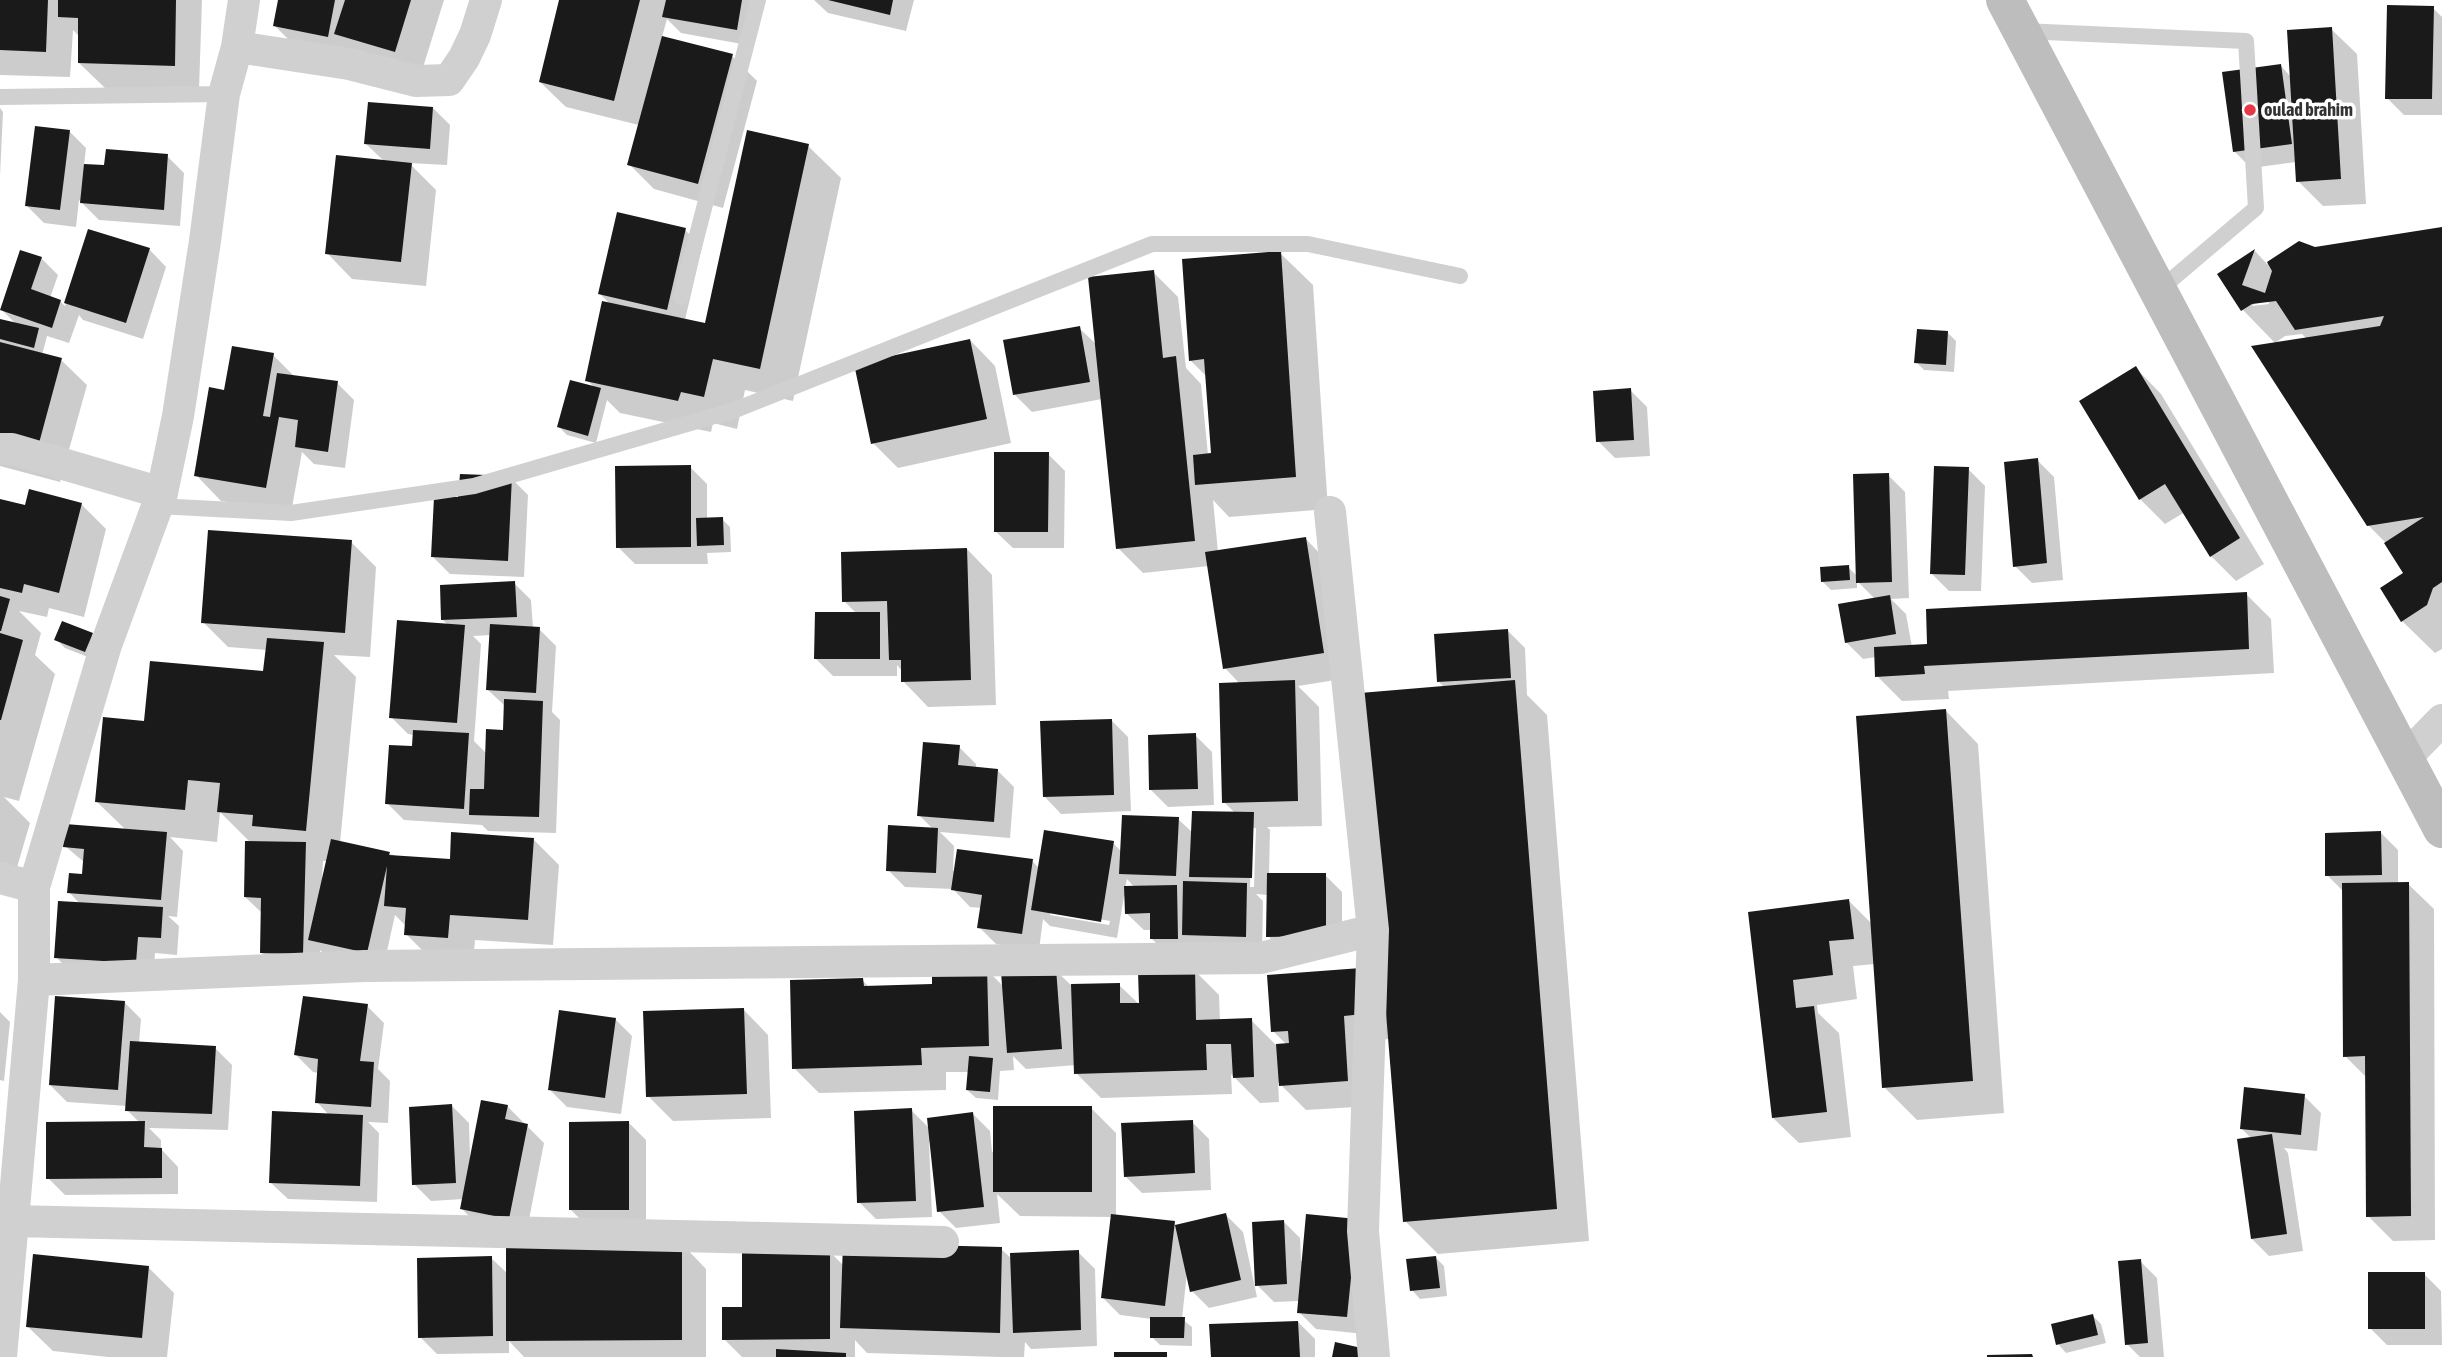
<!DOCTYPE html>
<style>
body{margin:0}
canvas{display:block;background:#fff}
</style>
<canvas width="2442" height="1357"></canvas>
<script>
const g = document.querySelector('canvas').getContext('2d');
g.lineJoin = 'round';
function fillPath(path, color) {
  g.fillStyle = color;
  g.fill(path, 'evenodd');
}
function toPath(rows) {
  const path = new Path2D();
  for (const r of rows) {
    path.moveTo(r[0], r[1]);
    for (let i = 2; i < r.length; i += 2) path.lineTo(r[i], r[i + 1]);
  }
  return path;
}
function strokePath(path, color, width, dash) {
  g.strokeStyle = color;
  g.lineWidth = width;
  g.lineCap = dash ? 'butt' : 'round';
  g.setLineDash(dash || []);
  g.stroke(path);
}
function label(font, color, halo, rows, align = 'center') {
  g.font = font + ' "Asap Condensed",sans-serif';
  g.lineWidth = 7;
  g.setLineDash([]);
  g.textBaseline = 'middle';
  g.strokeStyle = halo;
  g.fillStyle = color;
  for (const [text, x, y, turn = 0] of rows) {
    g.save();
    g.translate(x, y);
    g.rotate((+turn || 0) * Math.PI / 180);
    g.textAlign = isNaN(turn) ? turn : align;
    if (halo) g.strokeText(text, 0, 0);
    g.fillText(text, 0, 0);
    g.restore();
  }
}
const shadow = toPath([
 [0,0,202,0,199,90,105,88,79,63,80,37,73,30,70,77,0,75],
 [280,0,444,0,420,77,300,51,275,26],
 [561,0,761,0,753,46,681,33,667,19,662,37,732,56,757,81,723,208,654,189,629,164,639,125,566,107,540,82],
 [814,0,914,0,906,31,828,13],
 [2433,8,2442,17,2442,115,2404,115,2387,98],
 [2331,29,2357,54,2366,204,2323,206,2298,181,2296,162,2251,168,2234,151,2281,66,2291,77],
 [0,108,3,112,0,176],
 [433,108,450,125,447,165,409,163,436,190,426,286,352,279,327,253,384,161,366,144],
 [69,131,86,148,84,165,106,167,167,156,184,173,180,226,99,220,79,200,76,227,44,223,27,206],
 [808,146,841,178,793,401,745,390,737,429,713,423,711,432,620,413,607,400,596,443,567,435,559,427,595,388,587,380,610,304,600,294,685,230,702,247,685,320,706,325],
 [2442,229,2442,649,2435,653,2402,621,2405,573,2385,542,2368,525,2307,339,2302,334,2285,336,2275,343,2243,310,2220,274,2255,251,2267,264,2299,243,2314,249],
 [2268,300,2269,304,2252,306,2256,302],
 [89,231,149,249,166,267,143,339,83,320,79,315,69,343,47,336,42,355,61,360,87,385,60,482,0,466,0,320,16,324,1,309,41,258,58,275,50,298,60,301,65,306],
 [1280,253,1313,285,1328,509,1229,517,1213,500,1218,552,1305,538,1330,564,1348,678,1298,686,1319,707,1322,826,1267,827,1270,830,1269,875,1325,875,1342,892,1342,953,1285,953,1268,936,1268,895,1256,894,1263,901,1262,953,1169,956,1152,939,1152,930,1144,930,1126,913,1126,896,1124,896,1117,938,1050,926,1043,919,1039,950,996,944,979,927,982,908,970,907,953,889,905,887,888,870,933,829,919,815,959,747,976,764,976,769,997,770,1014,787,1010,838,940,832,954,846,953,871,1032,861,1039,868,1113,843,1122,852,1178,819,1193,833,1235,813,1224,802,1240,684,1225,668,1209,566,1143,573,1118,548,1102,399,1032,412,1015,395,1079,328,1097,345,1153,272,1178,297,1186,368,1201,384,1208,455,1213,455,1207,377,1190,360],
 [1252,828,1256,828,1254,887,1250,887],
 [1127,879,1135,888,1125,888],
 [1050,911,1110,921,1109,925,1050,915],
 [1948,333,1956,341,1954,372,1924,370,1916,362],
 [970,340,995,366,1011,443,898,468,873,443],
 [273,355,296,378,337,383,354,400,345,468,314,464,302,452,291,513,221,501,196,475,226,392],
 [2136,368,2161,394,2264,564,2236,581,2211,556,2185,512,2165,524,2140,499],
 [1630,390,1647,407,1650,456,1615,458,1598,441],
 [1048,454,1065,471,1064,548,1013,548,995,531],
 [2037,460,2054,477,2063,580,2032,583,2015,566],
 [690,467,707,484,707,519,722,519,730,527,731,552,707,553,708,564,635,564,618,547],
 [1968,469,1985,486,1981,591,1949,591,1932,574],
 [1888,475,1905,492,1909,598,1891,599,1906,614,1912,647,2246,594,2271,619,2274,673,1948,691,1949,699,1902,701,1877,676,1876,657,1863,659,1846,642,1875,599,1857,581,1857,588,1831,590,1822,581,1848,567,1858,577],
 [511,478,528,495,524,577,450,574,433,557,460,499],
 [0,501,26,507,81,504,106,529,84,617,49,608,47,617,19,611,41,633,35,655,55,674,19,801,4,797,30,823,11,888,0,885],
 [351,542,376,567,370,657,334,655,356,677,340,843,394,855,397,857,451,861,533,839,559,865,553,945,475,940,473,963,431,959,406,934,406,926,395,915,383,969,327,957,320,950,320,970,278,969,261,952,262,913,245,897,251,843,220,812,217,842,170,837,183,851,177,917,168,916,179,926,177,955,155,953,153,979,73,974,56,957,80,904,69,892,84,876,85,863,65,846,126,830,96,801,146,723,265,673,267,650,228,647,203,622],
 [323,861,328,861,322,879],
 [967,549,992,575,996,705,928,707,903,681,902,671,897,665,897,676,833,676,816,659,856,613,844,601],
 [514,583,531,600,533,628,539,629,556,646,552,712,560,720,556,833,488,831,482,825,404,820,387,803,413,748,414,735,408,734,391,717,449,626,443,620],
 [491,635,488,690,506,707,505,732,487,754,474,741,481,644,473,636],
 [1508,631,1525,648,1527,695,1547,715,1589,1241,1438,1254,1405,1221,1390,1039,1368,1040,1372,1106,1306,1110,1278,1082,1279,1102,1260,1103,1231,1074,1232,1094,1101,1098,1076,1073,1076,1065,1026,1069,1013,1056,1014,1070,1000,1071,998,1100,976,1098,967,1090,969,1072,946,1072,946,1090,819,1093,794,1068,862,980,870,988,934,986,986,969,1004,987,1055,970,1072,986,1119,985,1141,1006,1194,970,1219,995,1220,1021,1251,1020,1277,1046,1287,1045,1273,1031,1360,970,1445,688,1439,682],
 [92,635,100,643,93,659,65,648,56,639],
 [1946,711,1978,744,2004,1113,1917,1120,1884,1087,1875,964,1853,966,1857,999,1817,1005,1818,1013,1839,1033,1851,1137,1799,1143,1773,1118,1750,913,1849,901,1873,925],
 [1111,720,1128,737,1131,811,1061,814,1044,796],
 [1195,735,1212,752,1214,805,1168,807,1151,790],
 [2381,833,2398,850,2398,884,2408,884,2434,909,2435,1240,2393,1241,2368,1216,2367,1078,2345,1056,2344,892,2327,875],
 [124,1002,141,1019,139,1043,215,1048,232,1065,228,1130,149,1128,161,1140,161,1149,178,1167,178,1194,65,1195,48,1178,140,1123,127,1110,128,1106,67,1102,50,1085],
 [367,1006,384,1023,378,1069,390,1081,388,1123,368,1122,379,1133,377,1202,288,1199,270,1182,329,1115,317,1102,318,1073,313,1072,296,1055],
 [743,1009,768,1035,771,1118,673,1121,648,1096],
 [0,1012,10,1022,4,1081,0,1080],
 [615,1019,632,1036,621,1114,567,1107,550,1090],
 [2304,1096,2321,1113,2317,1151,2284,1148,2288,1153,2303,1251,2269,1256,2252,1239,2252,1139,2241,1128],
 [452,1106,469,1123,470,1158,507,1106,544,1143,526,1235,479,1226,462,1209,464,1199,431,1201,414,1184],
 [1091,1108,1116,1133,1116,1216,1174,1223,1177,1226,1226,1215,1243,1232,1257,1297,1209,1308,1192,1291,1187,1272,1182,1319,1192,1327,1192,1346,1160,1345,1152,1337,1152,1319,1120,1315,1103,1298,1112,1217,1020,1216,997,1194,1000,1223,956,1228,939,1211,932,1142,929,1142,932,1217,876,1219,859,1202,911,1110,930,1129,973,1114,990,1131,992,1152],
 [1192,1122,1209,1139,1211,1190,1142,1193,1125,1176],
 [629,1123,646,1140,646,1226,588,1227,571,1210],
 [1283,1221,1300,1238,1301,1261,1303,1261,1356,1221,1364,1334,1316,1329,1299,1312,1300,1301,1274,1302,1257,1285],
 [681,1243,706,1269,706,1357,524,1357,509,1341,509,1353,437,1354,420,1337,491,1258,508,1274],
 [1001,1249,1012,1259,1078,1252,1095,1269,1097,1346,1031,1349,1025,1342,1024,1357,1000,1357,867,1353,855,1340,855,1357,742,1357,724,1339,744,1309,829,1251,844,1266],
 [1436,1258,1444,1266,1447,1296,1420,1299,1412,1290],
 [2140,1261,2157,1278,2164,1357,2140,1357,2127,1344],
 [149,1268,174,1293,167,1357,108,1357,53,1351,27,1326],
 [2424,1274,2441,1291,2442,1345,2387,1345,2370,1328],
 [2093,1316,2101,1324,2106,1343,2066,1353,2058,1344],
 [1298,1322,1315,1339,1315,1357,1212,1357]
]);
const building = toPath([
 [0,0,48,0,46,52,0,50],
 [58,0,176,0,175,66,78,63,78,18,58,17],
 [278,0,335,0,328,37,273,26],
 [345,0,411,0,395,52,334,34],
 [559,0,640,0,614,101,539,82],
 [666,0,742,0,737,30,662,17],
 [828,0,893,0,890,15],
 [2387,5,2434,6,2432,99,2385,99],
 [2332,27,2341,179,2296,182,2287,30],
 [662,36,733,54,698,184,627,165],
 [2281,64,2292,144,2233,152,2222,72],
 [368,102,433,107,430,149,364,144],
 [35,126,70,130,60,210,25,206],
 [747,130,809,144,760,369,713,359,704,397,681,392,678,401,585,381,602,301,705,323],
 [106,149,168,154,164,210,80,203,84,164,104,165],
 [336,155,412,163,401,262,325,254],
 [617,212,686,228,667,310,598,294],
 [2442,227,2442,582,2433,588,2427,605,2401,622,2380,588,2403,573,2384,543,2424,517,2367,526,2251,346,2380,326,2384,316,2295,330,2276,301,2252,304,2241,311,2217,274,2255,249,2242,285,2265,293,2272,271,2267,262,2299,241,2315,247],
 [88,229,150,248,126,323,64,303],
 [20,250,42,257,31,289,61,300,52,328,0,310],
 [1281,251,1296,477,1195,485,1193,455,1211,453,1204,359,1189,361,1182,259],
 [1154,270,1163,358,1176,356,1195,541,1116,549,1088,277],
 [0,319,39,328,34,348,0,339],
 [1080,326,1090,382,1013,395,1003,340],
 [1917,329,1948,331,1946,365,1914,363],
 [970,339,987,419,871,444,854,364],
 [0,342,62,358,35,458,0,449],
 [232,346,274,353,263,416,270,417,277,373,338,381,328,452,295,447,298,420,279,417,266,488,194,476,209,387,224,390],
 [2136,366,2240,538,2210,557,2165,484,2139,500,2079,401],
 [570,380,601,388,588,436,557,427],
 [1631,388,1634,440,1596,442,1593,391],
 [994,452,1049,452,1048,532,994,532],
 [2038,458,2047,563,2013,567,2004,462],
 [691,465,691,547,616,548,615,466],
 [1934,466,1969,467,1965,575,1930,574],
 [1889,473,1892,582,1856,583,1853,474],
 [460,474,512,476,508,561,431,557,434,497,458,497],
 [29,489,82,503,59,593,24,584,22,593,0,588,0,499,25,505],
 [723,517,724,545,697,546,696,518],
 [208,530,352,540,345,633,201,623],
 [1306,537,1324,653,1223,669,1205,552],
 [967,548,971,680,901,682,901,660,889,660,887,601,842,602,841,552],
 [1849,565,1850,580,1821,582,1820,567],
 [515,581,517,617,441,620,440,585],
 [2247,592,2249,649,1924,666,1925,674,1875,677,1874,647,1927,644,1926,609],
 [1890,595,1896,634,1845,643,1838,604],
 [0,596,10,599,1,631,0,631],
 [815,612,880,612,880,659,814,659],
 [397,620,465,625,457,723,389,718],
 [62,621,93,633,85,652,54,640],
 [490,624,540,627,536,693,486,690],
 [1508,629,1511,678,1437,682,1434,634],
 [0,633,23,640,1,720,0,720],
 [267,638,324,642,306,831,252,826,253,815,217,812,220,783,188,780,185,810,95,802,103,717,144,721,150,661,263,671],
 [1295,680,1298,801,1222,803,1219,683],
 [1515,680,1557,1209,1403,1222,1360,693],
 [504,699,543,701,539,817,469,815,470,789,484,789,486,729,503,730],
 [1946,709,1973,1081,1882,1088,1856,716],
 [1112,719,1114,795,1043,797,1040,721],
 [413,730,469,733,464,809,385,804,389,745,412,746],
 [1196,733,1198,789,1149,790,1148,735],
 [923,742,960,745,958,765,998,769,994,822,917,816],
 [1192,811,1254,812,1252,878,1189,877],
 [1122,815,1179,817,1176,876,1119,874],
 [65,824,167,832,161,900,67,893,69,873,82,874,84,849,63,847],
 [888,825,938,828,936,873,886,871],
 [1044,830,1114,841,1101,922,1031,910],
 [2381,831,2382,875,2325,876,2325,833],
 [451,832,534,838,528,920,450,915,448,938,404,935,406,908,384,906,387,866,367,953,308,940,331,839,390,852,389,855,450,859],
 [245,841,306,842,303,954,260,953,261,898,244,897],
 [957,849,1033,859,1022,934,977,928,982,895,951,890],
 [1267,873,1326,873,1326,936,1266,937],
 [1183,881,1247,883,1246,937,1182,935],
 [2409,882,2411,1216,2366,1217,2365,1056,2343,1057,2342,883],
 [1177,885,1178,939,1150,939,1150,913,1125,914,1124,886],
 [1849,899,1854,939,1829,941,1833,975,1793,980,1796,1008,1814,1006,1827,1112,1772,1118,1748,912],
 [58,901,163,907,161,938,138,937,136,963,54,958],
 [987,967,989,1046,921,1048,922,1065,792,1069,790,980,863,978,864,986,932,984,932,969],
 [1056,968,1062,1049,1007,1053,1001,972],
 [1195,968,1196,1020,1252,1018,1254,1077,1233,1078,1231,1044,1206,1044,1207,1070,1074,1074,1071,984,1120,983,1120,1003,1139,1003,1138,971],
 [1361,968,1363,1014,1344,1016,1348,1081,1279,1086,1276,1044,1289,1043,1288,1031,1271,1032,1267,975],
 [55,996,125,1001,118,1090,49,1085],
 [303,996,368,1004,360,1061,374,1062,371,1107,315,1103,318,1059,294,1055],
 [744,1008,747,1094,646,1097,643,1011],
 [559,1010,616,1018,605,1098,548,1090],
 [130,1041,216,1046,212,1114,125,1111],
 [969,1056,993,1058,990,1092,966,1090],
 [2244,1087,2305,1094,2301,1135,2240,1129],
 [481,1100,508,1105,505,1119,528,1124,509,1219,460,1209],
 [452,1104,456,1183,412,1185,409,1107],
 [993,1106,1092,1106,1092,1192,993,1192],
 [912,1108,916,1201,857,1203,854,1111],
 [272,1111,363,1115,360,1186,269,1183],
 [973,1112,984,1207,937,1212,927,1118],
 [1193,1120,1195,1173,1124,1177,1121,1123],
 [145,1121,144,1147,162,1148,162,1178,46,1179,46,1122],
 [629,1121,629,1210,569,1210,569,1122],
 [2272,1134,2287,1234,2251,1239,2237,1139],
 [1226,1213,1241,1280,1190,1292,1175,1225],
 [1111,1214,1175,1221,1165,1306,1101,1298],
 [1306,1214,1357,1219,1347,1317,1297,1313],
 [1284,1220,1287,1284,1255,1286,1252,1222],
 [506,1242,682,1242,682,1340,506,1341],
 [843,1243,1002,1247,1000,1333,840,1328],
 [830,1249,830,1339,722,1340,722,1307,742,1307,742,1250],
 [1079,1250,1081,1330,1013,1333,1010,1253],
 [33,1254,149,1266,142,1338,26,1327],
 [492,1256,493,1336,418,1338,417,1258],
 [1436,1256,1440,1288,1410,1291,1406,1259],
 [2141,1259,2148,1343,2125,1345,2118,1261],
 [2368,1272,2425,1272,2425,1329,2368,1329],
 [2093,1314,2098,1335,2056,1345,2051,1324],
 [1150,1317,1185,1317,1184,1338,1150,1338],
 [1298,1321,1300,1357,1211,1357,1209,1324],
 [1335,1342,1366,1349,1364,1357,1332,1357],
 [776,1349,846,1353,846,1357,776,1357],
 [1114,1352,1167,1352,1167,1357,1114,1357],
 [2032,1354,2033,1357,1987,1357,1987,1355]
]);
const service = toPath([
 [2023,31,2246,41,2256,208,2158,291],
 [0,97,224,94],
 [681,297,758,0],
 [157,506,291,513,474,486,735,410,1152,244,1308,244,1460,276]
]);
const minor = toPath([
 [237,47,349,64,416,81,449,80,464,58,475,35,486,0],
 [0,449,12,449,162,493],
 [1330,512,1373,930,1363,1231,1374,1357],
 [2405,758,2442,720],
 [0,878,34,887],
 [34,980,365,966,1261,958,1373,930],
 [12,1221,943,1242],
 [1,1357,34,980,34,887,106,645,162,493,178,416,205,241,224,94,237,47,244,0]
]);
const secondary = toPath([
 [2005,0,2442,829]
]);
const markers = [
 [2250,110,7,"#e63946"]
];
const poiNames = [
 ["oulad brahim",2264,110]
];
fillPath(shadow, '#0003');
fillPath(building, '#1a1a1a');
strokePath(service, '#d0d0d0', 16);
strokePath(minor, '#d0d0d0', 32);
strokePath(secondary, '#bdbdbd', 38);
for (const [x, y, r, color] of markers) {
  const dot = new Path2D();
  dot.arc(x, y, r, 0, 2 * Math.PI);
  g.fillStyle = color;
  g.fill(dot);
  strokePath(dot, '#fff', 2.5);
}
label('bold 18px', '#333', '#fff', poiNames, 'left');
</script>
